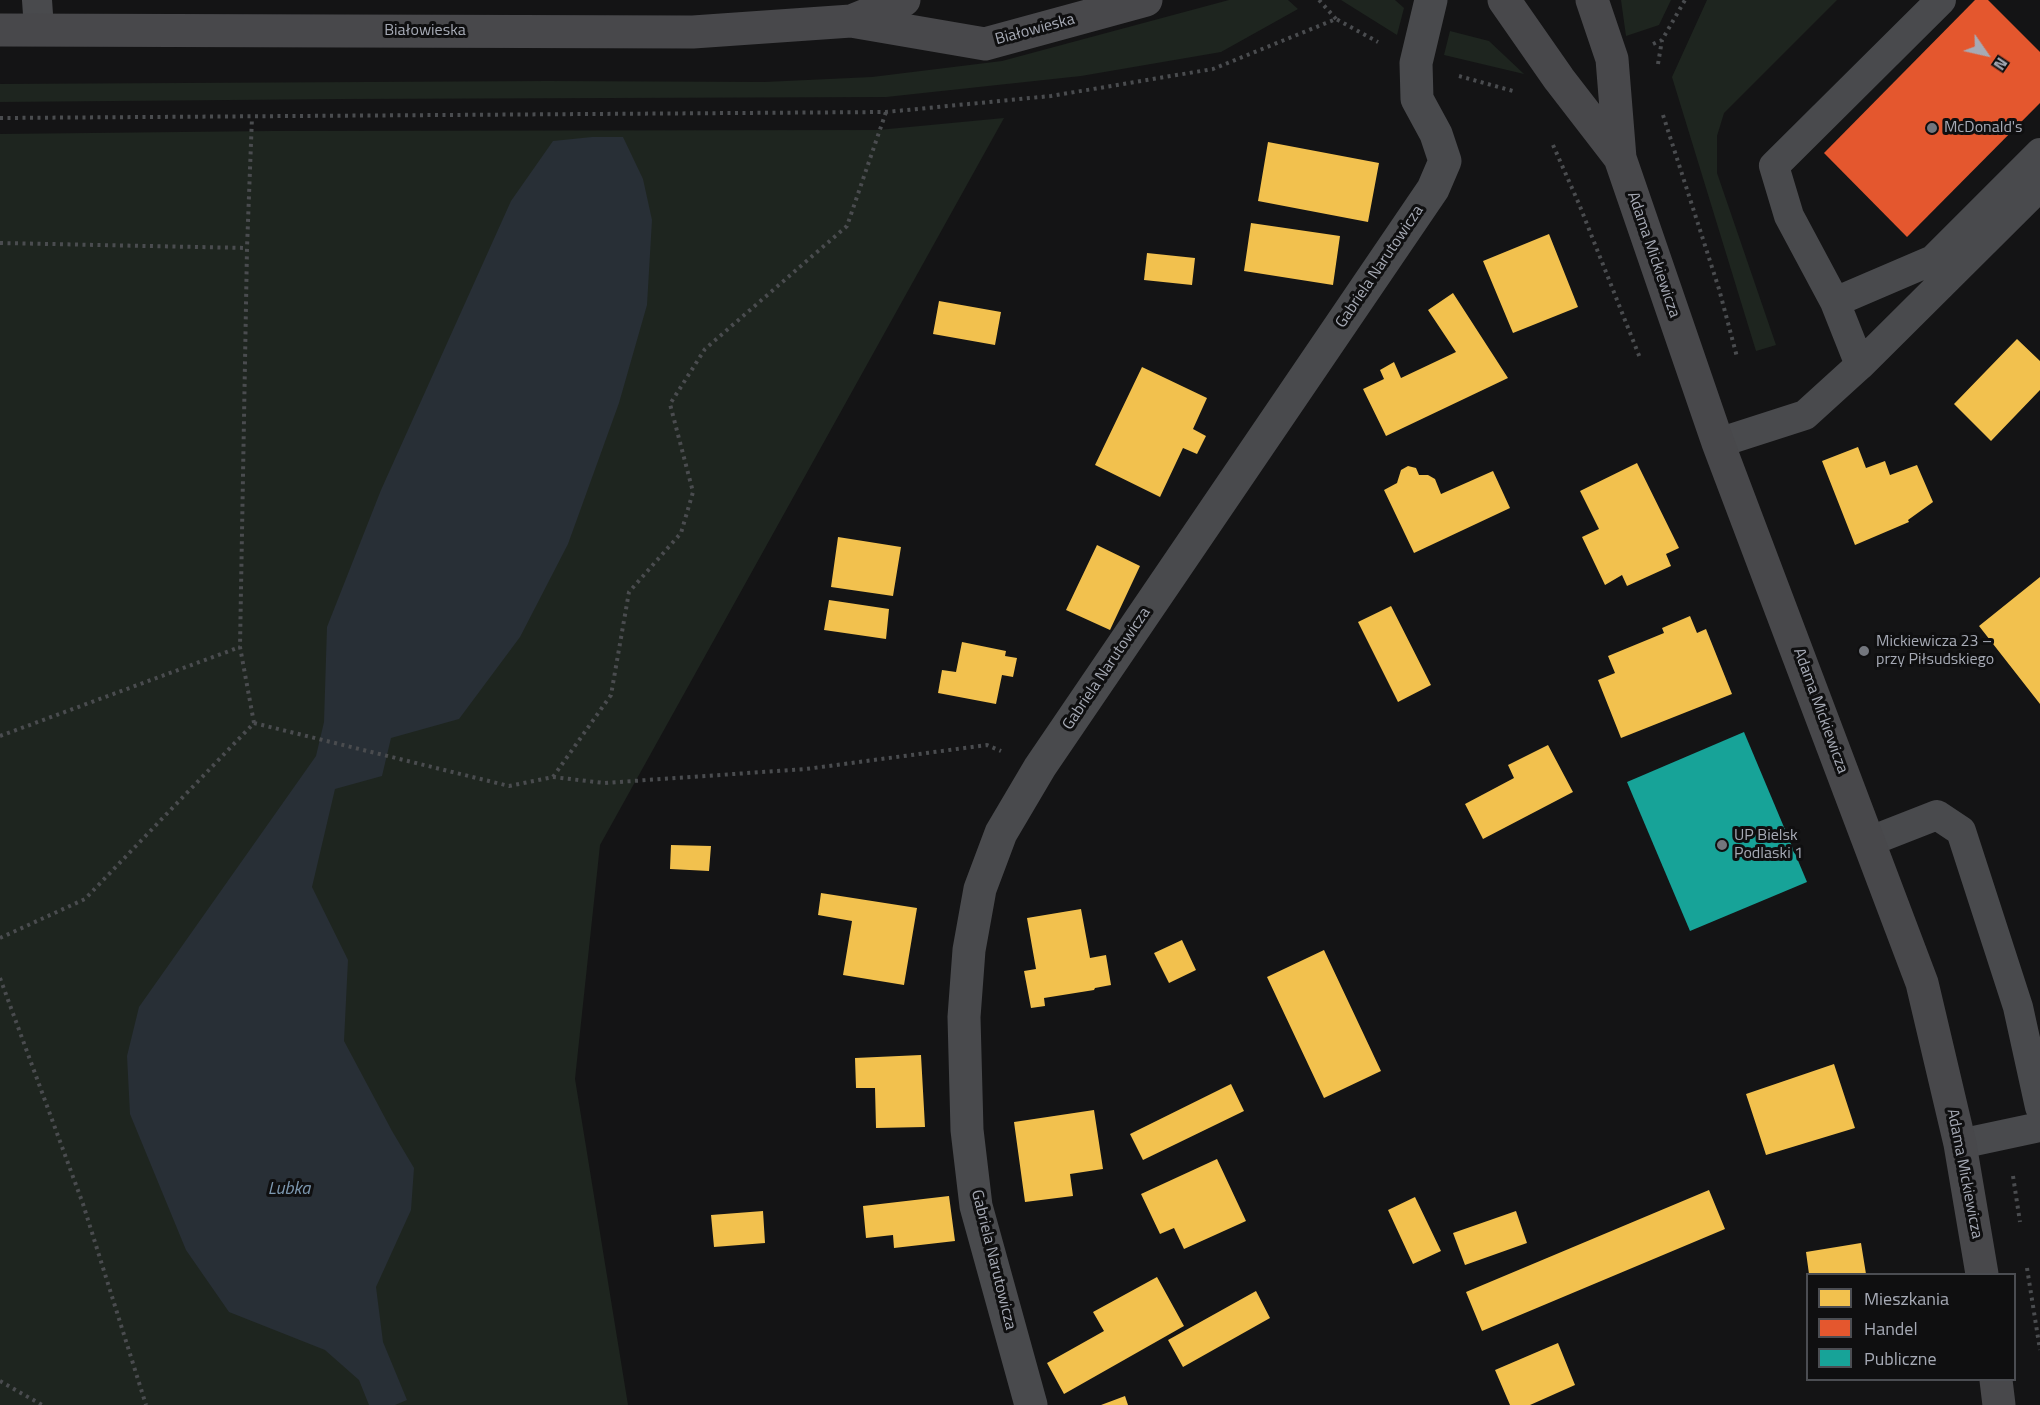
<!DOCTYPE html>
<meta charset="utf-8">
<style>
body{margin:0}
#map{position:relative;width:2040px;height:1405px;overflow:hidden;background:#141415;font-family:"Titillium Web",sans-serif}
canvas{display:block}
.legend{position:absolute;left:1806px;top:1273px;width:210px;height:108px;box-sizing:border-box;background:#0f0f10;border:2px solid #4b4d52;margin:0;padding:8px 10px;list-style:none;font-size:18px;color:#a6aab5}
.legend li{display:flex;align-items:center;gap:12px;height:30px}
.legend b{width:30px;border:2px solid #4b4d52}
.north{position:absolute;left:1956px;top:24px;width:60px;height:60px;-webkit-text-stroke:4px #0f0f10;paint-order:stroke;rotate:124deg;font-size:16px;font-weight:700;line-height:24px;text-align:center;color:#a6aab5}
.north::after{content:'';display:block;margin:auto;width:21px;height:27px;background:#a6aab5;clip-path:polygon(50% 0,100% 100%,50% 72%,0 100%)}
</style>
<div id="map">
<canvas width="2040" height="1405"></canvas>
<ul class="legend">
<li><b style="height:16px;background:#f2c14e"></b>Mieszkania</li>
<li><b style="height:16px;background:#e4572e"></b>Handel</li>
<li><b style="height:16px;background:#17a398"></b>Publiczne</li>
</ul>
<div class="north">N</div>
</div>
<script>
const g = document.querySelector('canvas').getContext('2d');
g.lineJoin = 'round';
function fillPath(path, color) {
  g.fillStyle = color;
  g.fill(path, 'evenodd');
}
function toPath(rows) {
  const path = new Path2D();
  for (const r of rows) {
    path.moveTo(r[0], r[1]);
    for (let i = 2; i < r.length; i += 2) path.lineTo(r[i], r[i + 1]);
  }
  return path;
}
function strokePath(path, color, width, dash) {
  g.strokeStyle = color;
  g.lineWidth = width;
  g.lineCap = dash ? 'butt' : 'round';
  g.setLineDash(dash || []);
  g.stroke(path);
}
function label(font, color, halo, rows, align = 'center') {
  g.font = font + ' "Titillium Web",sans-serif';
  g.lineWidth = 6;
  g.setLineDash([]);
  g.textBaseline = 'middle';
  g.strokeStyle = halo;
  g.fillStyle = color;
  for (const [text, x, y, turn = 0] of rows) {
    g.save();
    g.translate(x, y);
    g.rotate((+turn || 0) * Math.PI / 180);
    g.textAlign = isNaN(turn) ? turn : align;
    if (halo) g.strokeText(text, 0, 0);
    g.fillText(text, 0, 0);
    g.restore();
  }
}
const green = toPath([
 [1229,0,1288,0,1298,9,1221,52,1081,76,886,97,344,99,0,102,0,84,547,81,764,82,872,77,1002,61],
 [1341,0,1395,0,1404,8,1397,35],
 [1621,0,1671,0,1659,25,1626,36],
 [1707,0,1837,0,1724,113,1717,136,1717,173,1776,345,1756,351,1672,77],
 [1450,31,1489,41,1524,74,1444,55],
 [1004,118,600,845,575,1079,628,1405,0,1405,0,134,271,131,878,130]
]);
const water = toPath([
 [592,137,623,137,643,179,652,220,647,305,619,403,568,544,520,637,459,719,391,738,382,776,335,789,312,887,348,960,344,1041,392,1131,414,1168,411,1210,376,1287,383,1342,407,1400,395,1405,369,1405,359,1380,325,1350,229,1312,186,1250,130,1114,127,1056,139,1007,316,756,324,722,327,627,381,490,511,201,553,141]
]);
const homes = toPath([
 [1268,142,1379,163,1368,222,1258,201],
 [1251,223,1340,236,1333,285,1244,271],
 [1549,234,1578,307,1513,333,1483,261],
 [1147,253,1195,258,1192,285,1144,280],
 [1453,293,1508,378,1386,436,1363,389,1384,379,1380,370,1394,362,1401,378,1456,352,1428,310],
 [939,301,1001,312,995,345,933,334],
 [2017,339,2040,361,2040,390,1991,441,1954,404],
 [1142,367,1207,398,1193,429,1206,436,1197,454,1183,448,1160,497,1095,465],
 [1858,447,1866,468,1885,461,1890,475,1917,465,1933,502,1908,520,1909,522,1855,545,1822,461],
 [1637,463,1679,548,1666,554,1671,566,1627,586,1622,575,1605,585,1582,537,1599,529,1580,491],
 [1408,466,1416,468,1419,475,1428,475,1435,479,1441,494,1493,471,1510,508,1414,553,1384,490,1397,483,1401,470],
 [838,537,901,547,893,596,831,587],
 [1097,545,1140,566,1110,630,1066,610],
 [2040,577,2040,704,1979,626],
 [829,600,889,609,886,639,824,630],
 [1391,606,1431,685,1398,702,1358,622],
 [1690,616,1697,633,1706,629,1732,694,1621,738,1598,680,1615,673,1608,656,1664,633,1662,628],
 [962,642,1006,651,1005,656,1017,658,1013,677,1002,675,996,704,938,693,942,670,956,672],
 [1548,745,1573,792,1483,839,1465,804,1514,778,1508,765],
 [671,845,711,846,709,871,670,869],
 [821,893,917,908,904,985,843,975,852,921,818,915],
 [1081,909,1090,958,1106,955,1111,985,1095,988,1094,990,1044,998,1045,1006,1031,1008,1024,971,1036,969,1027,918],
 [1182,940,1196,970,1169,983,1154,953],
 [1324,950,1381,1071,1324,1098,1267,977],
 [921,1055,925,1127,876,1128,875,1088,856,1088,855,1058],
 [1834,1064,1855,1128,1766,1155,1746,1094],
 [1231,1084,1244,1111,1143,1160,1130,1134],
 [1094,1110,1103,1169,1070,1174,1073,1196,1025,1202,1014,1122],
 [1217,1159,1246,1221,1184,1249,1174,1228,1160,1234,1141,1194],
 [1709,1190,1725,1229,1482,1331,1466,1292],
 [949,1196,955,1241,894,1248,893,1235,866,1238,863,1206],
 [1415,1197,1441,1251,1413,1264,1388,1210],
 [763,1211,765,1243,714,1247,711,1215],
 [1516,1211,1527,1243,1465,1265,1453,1233],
 [1861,1243,1866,1274,1809,1274,1806,1252],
 [1157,1277,1184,1326,1064,1394,1047,1363,1104,1331,1093,1312],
 [1256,1291,1270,1318,1183,1367,1168,1340],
 [1558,1343,1575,1385,1530,1405,1510,1405,1495,1370],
 [1125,1396,1128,1405,1101,1405]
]);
const shops = toPath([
 [1975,0,1988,0,2040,52,2040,103,1907,237,1824,153]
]);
const public = toPath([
 [1744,732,1807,882,1690,931,1627,782]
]);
const path = toPath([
 [1319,0,1336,19],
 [1653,44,1662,40,1685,0],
 [1658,64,1662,40],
 [1459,76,1513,91],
 [1663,115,1719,289,1737,357],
 [0,118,886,112,1051,96,1213,69,1336,19,1378,42],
 [1553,145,1579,204,1640,358],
 [0,243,247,248],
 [254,723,509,786,553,777,604,783,806,769,987,745,1001,751],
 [0,736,240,647],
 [553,777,611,695,629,592,681,533,693,492,670,404,705,349,847,226,886,112],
 [0,938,85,899,254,723,240,647,247,248,252,117],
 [0,978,83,1204,146,1405],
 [2013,1176,2020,1222],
 [2027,1268,2040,1350],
 [0,1381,42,1405]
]);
const service = toPath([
 [37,0,39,29],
 [1835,302,1933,260,2040,153],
 [1860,365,1835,302,1789,216,1774,166,1941,0],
 [1718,443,1805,415,1860,365,2040,186],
 [1868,842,1937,815,1961,831,2018,1007,2040,1107],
 [1960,1144,2040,1127]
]);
const minor = toPath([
 [1031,1405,976,1206,967,1130,964,1017,969,950,980,889,1001,833,1040,767,1433,189,1445,161,1436,134,1417,99,1416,63,1431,0]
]);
const secondary = toPath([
 [1504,0,1559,79,1620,158],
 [1592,0,1612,59,1620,158,1718,443,1922,983,1960,1144,1982,1274],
 [851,21,904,0],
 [0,30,693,32,851,21,985,44,1146,0],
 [1996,1380,1999,1405]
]);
const markers = [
 [1932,128,6,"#73767d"],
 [1864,651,6,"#73767d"],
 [1722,845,6,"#73767d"]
];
const streetNames = [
 ["Białowieska",1035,30,-15],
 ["Białowieska",425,31],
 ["Adama Mickiewicza",1653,255,71],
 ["Gabriela Narutowicza",1380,267,-56],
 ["Gabriela Narutowicza",1107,669,-56],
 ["Adama Mickiewicza",1820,711,70],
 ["Adama Mickiewicza",1964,1174,79],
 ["Gabriela Narutowicza",993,1260,76]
];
const poiNames = [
 ["McDonald's",1944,128],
 ["Mickiewicza 23 –",1876,642],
 ["przy Piłsudskiego",1876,660],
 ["UP Bielsk",1734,836],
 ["Podlaski 1",1734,854]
];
const waterNames = [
 ["Lubka",289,1190]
];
fillPath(green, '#1e251f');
fillPath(water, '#282f36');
fillPath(homes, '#f2c14e');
fillPath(shops, '#e4572e');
fillPath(public, '#17a398');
strokePath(path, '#4a4c4f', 4, [3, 4.5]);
strokePath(service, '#494a4d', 30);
strokePath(minor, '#494a4d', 33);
strokePath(secondary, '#48484b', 33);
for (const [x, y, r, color] of markers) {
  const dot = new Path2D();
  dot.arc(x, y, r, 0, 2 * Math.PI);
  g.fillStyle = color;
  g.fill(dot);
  strokePath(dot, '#0f0f10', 2);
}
label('16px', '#a6aab5', '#0f0f10', streetNames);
label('16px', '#a6aab5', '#0f0f10', poiNames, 'left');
label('italic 18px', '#7d98b0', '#0f0f10', waterNames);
</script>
